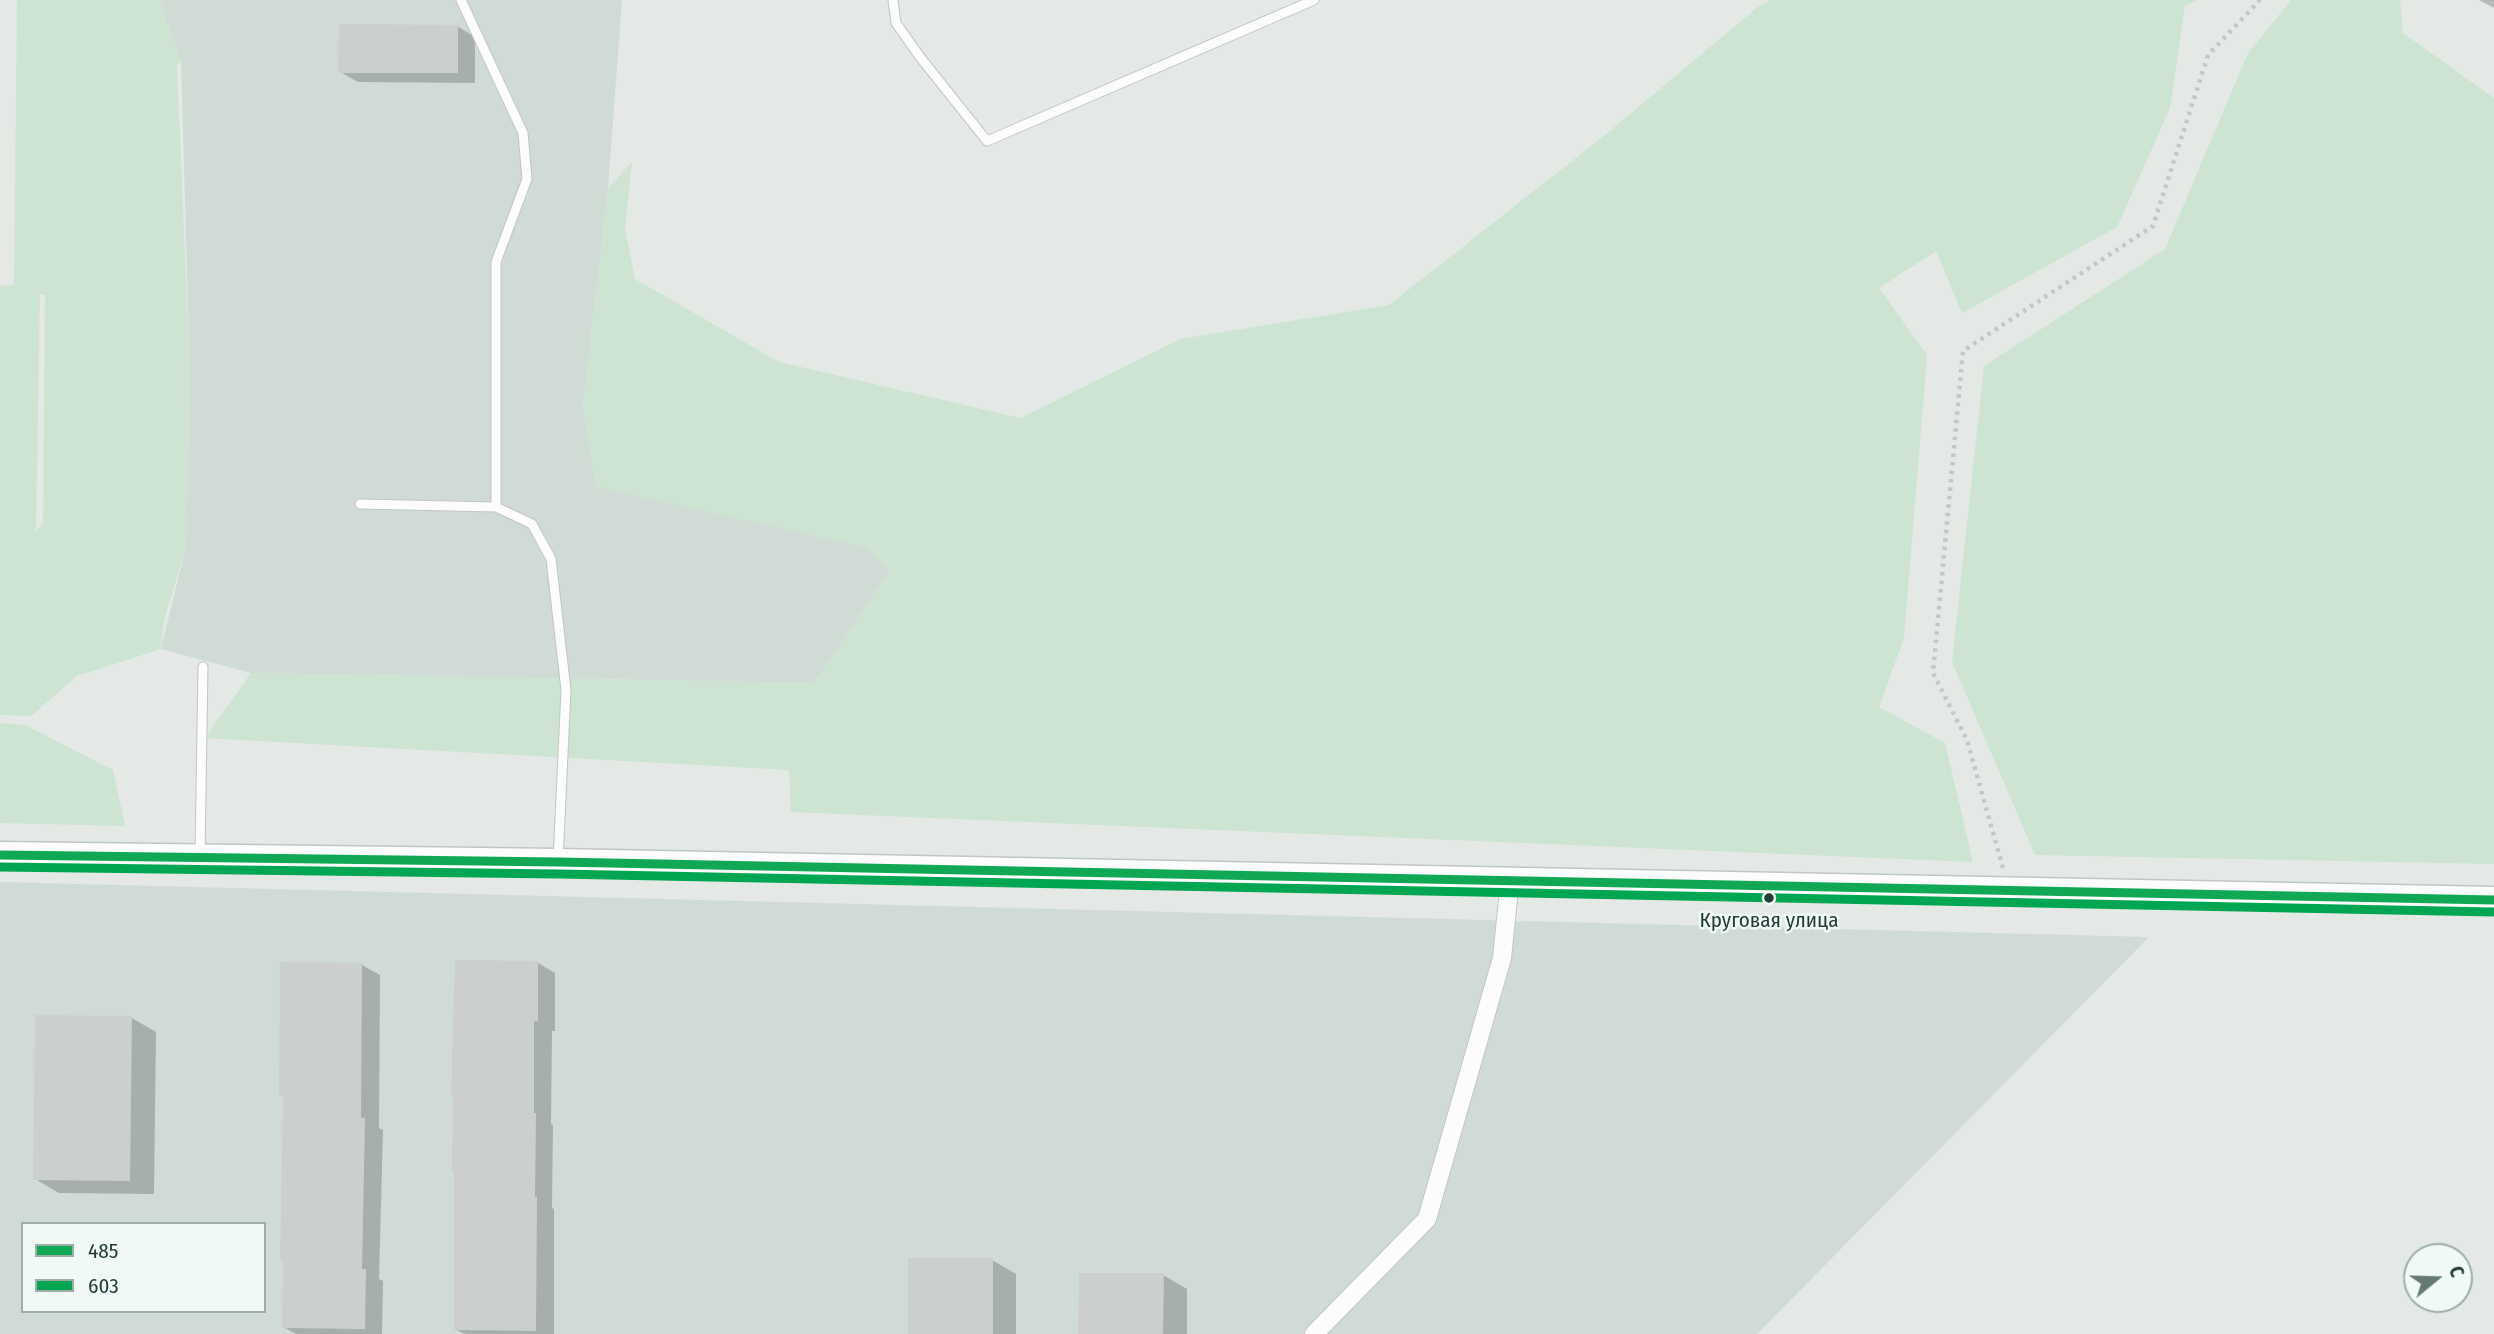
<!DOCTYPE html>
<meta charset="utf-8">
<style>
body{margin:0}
#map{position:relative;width:2494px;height:1334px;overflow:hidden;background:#e4e9e6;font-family:"Fira Sans Condensed",sans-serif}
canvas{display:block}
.legend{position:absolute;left:21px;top:1222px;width:245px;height:91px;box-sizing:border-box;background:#f1f9f5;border:2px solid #9daea8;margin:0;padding:9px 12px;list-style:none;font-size:21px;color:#203e34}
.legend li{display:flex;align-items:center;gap:14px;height:35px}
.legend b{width:35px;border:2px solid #9daea8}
.north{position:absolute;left:2403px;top:1243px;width:70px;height:70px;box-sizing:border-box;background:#f1f9f5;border:2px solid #9daea8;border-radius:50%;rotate:71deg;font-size:19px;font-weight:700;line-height:28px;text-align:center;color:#203e34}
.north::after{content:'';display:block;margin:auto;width:24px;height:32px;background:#657a72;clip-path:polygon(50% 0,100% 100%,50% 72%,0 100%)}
</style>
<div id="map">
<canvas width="2494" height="1334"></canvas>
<ul class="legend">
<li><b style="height:9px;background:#10a855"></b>485</li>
<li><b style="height:9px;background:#00a651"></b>603</li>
</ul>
<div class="north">С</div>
</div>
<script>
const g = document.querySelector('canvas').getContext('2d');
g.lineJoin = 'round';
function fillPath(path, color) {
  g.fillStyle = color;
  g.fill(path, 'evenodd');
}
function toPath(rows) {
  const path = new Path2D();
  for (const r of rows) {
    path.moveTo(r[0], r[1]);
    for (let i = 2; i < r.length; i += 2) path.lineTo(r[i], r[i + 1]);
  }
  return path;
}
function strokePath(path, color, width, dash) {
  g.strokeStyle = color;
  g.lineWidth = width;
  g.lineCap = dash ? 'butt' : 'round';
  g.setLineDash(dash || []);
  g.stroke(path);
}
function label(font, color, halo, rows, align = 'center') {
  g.font = font + ' "Fira Sans Condensed",sans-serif';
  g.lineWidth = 5;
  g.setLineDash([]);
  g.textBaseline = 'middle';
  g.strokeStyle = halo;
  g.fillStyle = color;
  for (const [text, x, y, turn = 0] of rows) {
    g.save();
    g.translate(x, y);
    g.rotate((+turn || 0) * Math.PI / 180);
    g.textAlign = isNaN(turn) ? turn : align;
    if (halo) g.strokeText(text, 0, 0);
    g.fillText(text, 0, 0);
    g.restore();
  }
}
const built = toPath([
 [159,0,622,0,608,189,583,406,596,486,866,547,890,570,814,683,251,673,161,649,186,546,190,376,181,62],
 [0,882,2149,937,1757,1334,0,1334],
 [23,1224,264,1224,264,1311,23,1311]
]);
const green = toPath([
 [17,0,159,0,181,62,177,65,190,376,186,546,164,621,161,649,77,676,31,716,0,715,0,286,14,285],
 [40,294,45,295,43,522,36,532],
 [1771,0,2198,0,2185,6,2170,108,2117,227,1962,313,1936,251,1879,288,1927,355,1904,638,1879,707,1945,743,1973,862,791,812,789,770,205,738,251,673,814,683,890,570,866,547,596,487,583,406,608,189,632,162,625,228,635,279,779,362,1021,418,1180,339,1389,305,1605,135,1759,6],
 [2291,0,2400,0,2403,33,2494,98,2494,864,2035,855,1952,662,1984,366,2165,249,2248,53],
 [0,723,25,725,113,770,125,826,0,823]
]);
const shadow = toPath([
 [2479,0,2494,0,2494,8],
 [457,26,475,37,475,83,358,82,340,72],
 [538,963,555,973,555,1031,552,1031,551,1124,553,1125,552,1208,554,1209,554,1334,465,1334,455,1329],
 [282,964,362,965,380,975,379,1128,383,1130,379,1279,383,1281,382,1334,296,1334,284,1327,284,1261,281,1259,285,1097,281,1095],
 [132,1018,156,1032,154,1194,59,1193,35,1179],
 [992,1260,1016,1274,1016,1334,909,1334],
 [1163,1275,1187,1289,1187,1334,1080,1334]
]);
const building = toPath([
 [339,24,458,25,458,73,338,73],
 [455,960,538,961,538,1021,534,1021,534,1113,536,1113,535,1197,537,1197,536,1331,454,1330,454,1172,452,1172,453,1096,451,1096],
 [280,962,362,963,361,1118,365,1118,362,1269,366,1269,365,1329,282,1328,283,1260,280,1260,283,1096,279,1096],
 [35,1015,132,1016,130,1181,33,1180],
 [908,1258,993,1258,993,1334,908,1334],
 [1079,1273,1164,1273,1163,1334,1078,1334]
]);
const path = toPath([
 [2003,868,1967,740,1933,673,1963,351,2153,226,2208,55,2260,0]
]);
const service = toPath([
 [461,0,523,133,527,179,496,262,496,507],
 [893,0,896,23,920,57,987,141,1314,0],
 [360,504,496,507,532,524,551,559,566,690,558,861],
 [200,854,203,667]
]);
const minor = toPath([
 [1314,1334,1427,1219,1502,958,1510,880]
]);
const secondary = toPath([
 [0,855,558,862,2494,900]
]);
const bus1 = toPath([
 [0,855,558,862,2494,900]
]);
const bus2 = toPath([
 [0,867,558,874,2494,912]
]);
const markers = [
 [1769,898,6,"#203e34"]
];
const busNames = [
 ["Круговая улица",1769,921]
];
fillPath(built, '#d1dbd6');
fillPath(green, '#cce4d1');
fillPath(shadow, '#0003');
fillPath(building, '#cbd0ce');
strokePath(service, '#c1c6c3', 11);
strokePath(minor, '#c1c6c3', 20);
strokePath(secondary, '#bfc7c3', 29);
strokePath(path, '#c0cac5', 4.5, [3.5, 5]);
strokePath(service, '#fbfcfb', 9);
strokePath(minor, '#fbfcfb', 18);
strokePath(secondary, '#fbfcfb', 26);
strokePath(bus1, '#10a855', 9);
strokePath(bus2, '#00a651', 9);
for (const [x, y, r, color] of markers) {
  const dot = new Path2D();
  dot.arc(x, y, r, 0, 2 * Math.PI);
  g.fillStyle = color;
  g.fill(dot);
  strokePath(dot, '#f1f9f5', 2.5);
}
label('21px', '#203e34', '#f1f9f5', busNames);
</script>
